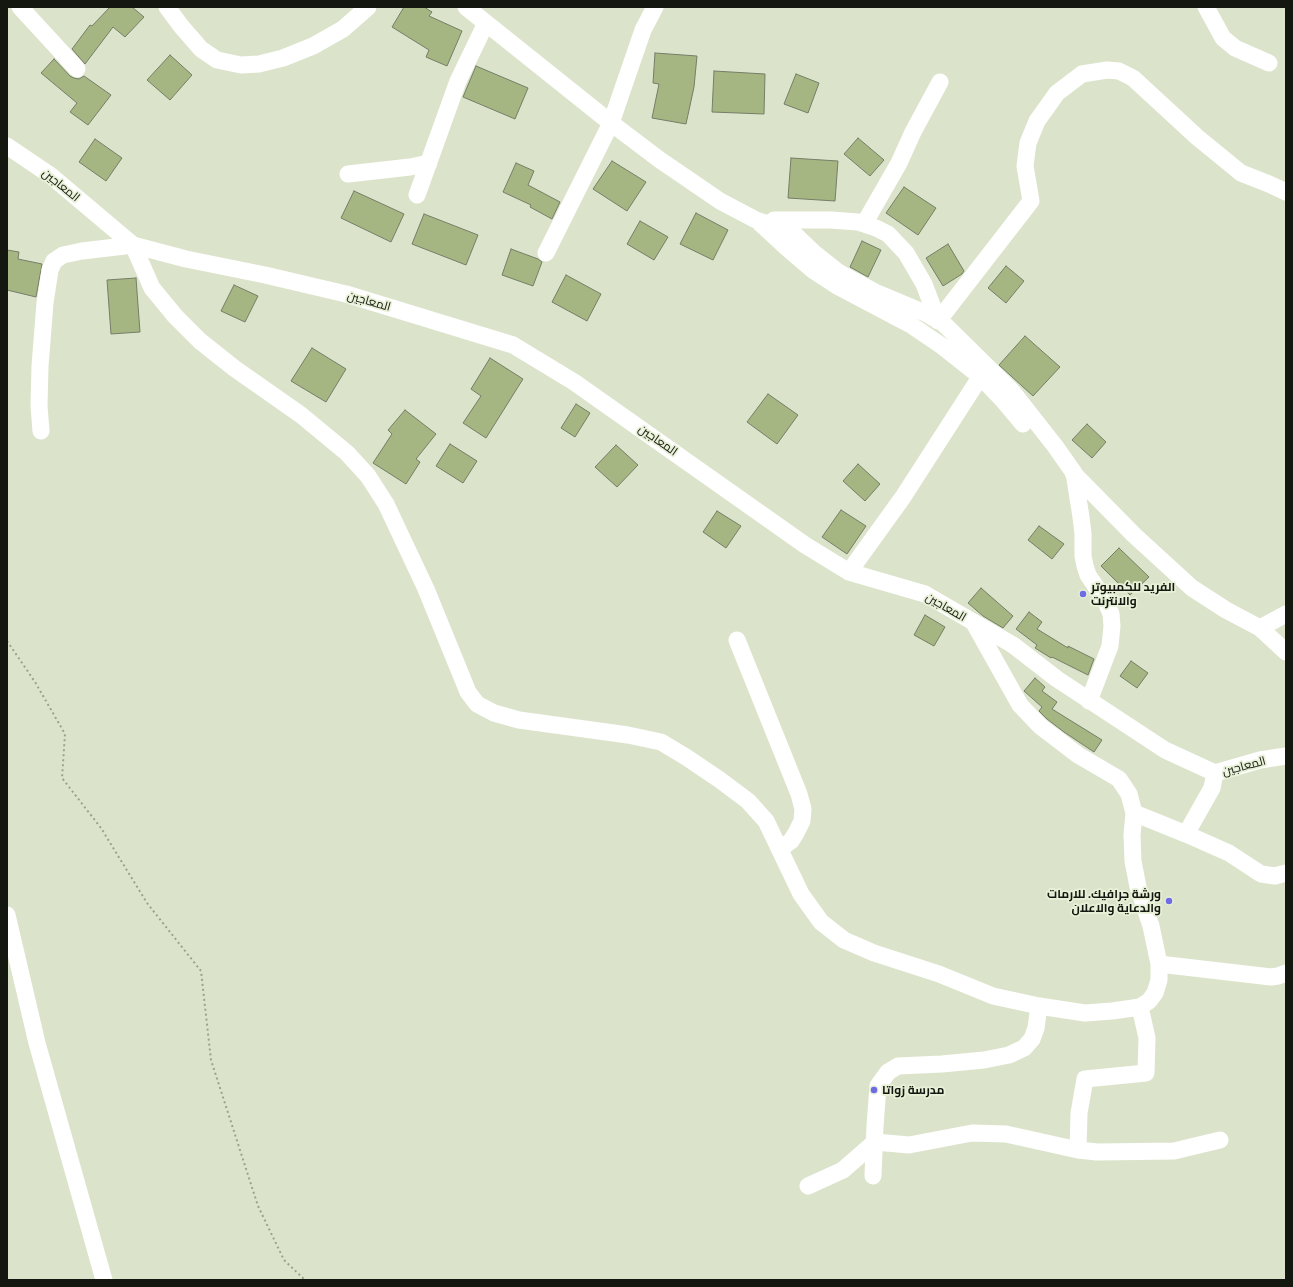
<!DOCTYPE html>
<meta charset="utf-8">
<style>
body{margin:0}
#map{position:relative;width:1293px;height:1287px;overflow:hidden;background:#dbe4cb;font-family:"Exo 2",sans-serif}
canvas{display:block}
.frame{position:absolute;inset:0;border:8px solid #14170f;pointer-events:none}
</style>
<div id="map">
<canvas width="1293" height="1287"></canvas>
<div class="frame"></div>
</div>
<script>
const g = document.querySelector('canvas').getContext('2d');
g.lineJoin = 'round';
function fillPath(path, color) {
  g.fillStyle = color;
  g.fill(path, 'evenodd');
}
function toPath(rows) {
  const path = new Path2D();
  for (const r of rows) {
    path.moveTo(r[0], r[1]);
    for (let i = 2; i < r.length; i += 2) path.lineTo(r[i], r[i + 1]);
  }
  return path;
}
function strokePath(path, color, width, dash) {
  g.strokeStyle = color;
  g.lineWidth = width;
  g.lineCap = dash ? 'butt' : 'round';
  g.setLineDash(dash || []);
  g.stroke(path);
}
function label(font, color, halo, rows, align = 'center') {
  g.font = font + ' "Exo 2",Cairo,sans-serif';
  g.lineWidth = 3.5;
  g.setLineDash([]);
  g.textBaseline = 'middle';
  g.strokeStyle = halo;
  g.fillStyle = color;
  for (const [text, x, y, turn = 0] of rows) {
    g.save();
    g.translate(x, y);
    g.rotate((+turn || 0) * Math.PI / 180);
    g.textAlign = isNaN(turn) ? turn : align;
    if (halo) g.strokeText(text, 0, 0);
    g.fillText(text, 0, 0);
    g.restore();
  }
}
const building = toPath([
 [110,7,132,7,144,17,125,37,113,27,85,64,72,49,90,25,92,26,110,7],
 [404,7,424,7,432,12,429,16,462,31,447,66,426,57,429,50,392,27,404,7],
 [655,53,697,56,694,87,686,124,652,118,659,84,653,83,655,53],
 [170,55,192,75,170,100,147,80,170,55],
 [54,59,70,76,74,78,79,79,84,76,111,95,88,125,70,112,77,103,41,73,54,59],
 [476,66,528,88,515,119,463,97,476,66],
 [714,71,765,74,764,114,712,112,714,71],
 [796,74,819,83,808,113,784,104,796,74],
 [858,138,884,160,870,176,844,154,858,138],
 [95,139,122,158,106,181,79,162,95,139],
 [791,158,838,161,835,201,788,198,791,158],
 [612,161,646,182,627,211,593,189,612,161],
 [516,163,534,171,528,185,560,202,552,219,530,207,531,205,503,192,516,163],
 [904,187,936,208,918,235,886,213,904,187],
 [354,191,404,214,391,242,341,218,354,191],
 [696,213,728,230,713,260,680,244,696,213],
 [424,214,478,235,466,265,412,244,424,214],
 [640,221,668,237,654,260,627,244,640,221],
 [862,241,881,250,868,277,850,267,862,241],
 [948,244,964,271,962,274,943,286,926,258,948,244],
 [511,249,538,259,542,262,533,286,502,275,511,249],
 [7,250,19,252,18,259,42,264,36,297,7,290,7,250],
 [1006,266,1024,281,1006,303,988,288,1006,266],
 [566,275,601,294,587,321,552,302,566,275],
 [136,278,140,332,111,334,107,280,136,278],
 [234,285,258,296,245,322,221,311,234,285],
 [1025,336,1060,367,1033,396,999,365,1025,336],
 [312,348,346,369,326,402,291,381,312,348],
 [490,358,523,379,486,438,463,423,481,396,471,389,490,358],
 [768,394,798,415,777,444,747,422,768,394],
 [576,404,590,413,575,437,561,428,576,404],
 [405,410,436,434,416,459,420,462,406,484,373,463,392,434,388,430,405,410],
 [1087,424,1106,442,1092,458,1072,440,1087,424],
 [450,444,477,461,463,483,436,466,450,444],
 [616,445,638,465,617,487,595,467,616,445],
 [858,464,880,484,865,501,843,481,858,464],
 [841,510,866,526,847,554,822,537,841,510],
 [717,511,741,526,726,548,703,532,717,511],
 [1039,526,1064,544,1052,559,1028,540,1039,526],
 [1119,548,1149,577,1130,595,1101,566,1119,548],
 [981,588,1013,616,1003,628,983,616,968,603,981,588],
 [1029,612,1042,622,1037,629,1068,648,1068,646,1094,659,1088,675,1052,657,1051,658,1035,648,1037,645,1016,629,1029,612],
 [925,615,945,627,934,646,914,635,925,615],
 [1131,661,1148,673,1137,688,1120,676,1131,661],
 [1035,678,1045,687,1042,691,1057,702,1052,709,1102,740,1094,752,1064,732,1047,719,1039,711,1042,707,1024,691,1035,678]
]);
const path = toPath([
 [7,641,35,682,65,734,62,778,101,828,147,903,201,971,211,1060,258,1206,284,1260,305,1280]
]);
const minor = toPath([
 [20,7,77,69],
 [167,7,181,26,201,49,217,60,241,65,259,64,283,58,313,46,343,29,368,7],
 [466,7,611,123,660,160,720,201,756,220,791,231,814,253,838,272,875,292,925,313,944,324,1011,390,1055,446,1074,473,1081,517,1083,534,1083,556,1085,566,1088,575,1106,602,1111,614,1112,626,1110,646,1089,701],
 [1206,7,1223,38,1235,48,1269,63],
 [7,146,50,175,133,245,186,259,265,275,346,294,513,345,574,382,805,545,849,572,925,594,1013,645,1057,679,1165,750,1215,773,1260,760,1286,756],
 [348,174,410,167,429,163],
 [417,195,458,81,486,23],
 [774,220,831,220,858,222,876,228,888,234,906,253,924,284,938,321],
 [760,223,786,247,814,271,837,286,911,325,942,346,980,376,1002,399,1023,424],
 [864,224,899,163,913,132,940,82],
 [546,253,611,123,643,30,655,7],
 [938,321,1031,201,1025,166,1028,143,1037,121,1057,93,1082,74,1107,70,1119,71,1133,78,1197,137,1241,173,1269,184,1286,192],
 [41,431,39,406,40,366,45,303,50,270,54,261,63,255,82,251,133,245,152,288,175,316,200,341,234,368,301,415,347,453,368,476,386,504,426,589,468,692,477,704,494,713,519,720,628,735,661,742,686,757,720,780,748,801,766,821,801,894,821,922,844,940,874,953,939,974,993,996,1039,1006,1085,1013,1112,1011,1140,1007,1149,1001,1155,993,1159,980,1159,964,1151,926,1138,887,1133,861,1132,835,1134,813,1129,794,1119,779,1078,755,1040,726,1020,705,974,623],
 [1073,473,1134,535,1192,588,1226,610,1260,628,1286,652],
 [849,572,903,497,986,368],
 [1260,628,1286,614],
 [737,640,799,794,803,809,802,821,796,833,791,841,780,849],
 [1134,813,1186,834,1229,853,1261,874,1275,876,1286,873],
 [1186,834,1212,788,1215,773],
 [7,915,37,1043,104,1280],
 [1159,964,1271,977,1278,976,1286,973],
 [1078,1150,1097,1152,1174,1151,1220,1140],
 [873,1176,875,1126,878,1086,888,1072,898,1066,942,1064,984,1060,1009,1055,1024,1048,1032,1039,1036,1028,1039,1006],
 [808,1186,843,1170,875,1142,909,1145,972,1133,1006,1134,1078,1150,1079,1113,1085,1079,1146,1073,1147,1038,1140,1007]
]);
const markers = [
 [1083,594,4,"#6f6be5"],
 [1169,901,4,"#6f6be5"],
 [874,1090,4,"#6f6be5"]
];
const streetNames = [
 ["المعاجين",61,185,39],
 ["المعاجين",369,301,16],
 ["المعاجين",658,440,35],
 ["المعاجين",946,607,30],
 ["المعاجين",1244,766,-15]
];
const poiNames = [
 ["الفريد للكمبيوتر",1091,587],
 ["والانترنت",1091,601],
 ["ورشة جرافيك. للارمات",1161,894,"right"],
 ["والدعاية والاعلان",1161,908,"right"],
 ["مدرسة زواتا",882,1090]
];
fillPath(building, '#a5b683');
strokePath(building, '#757d67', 1);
strokePath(path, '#9aa18e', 2, [2, 3]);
strokePath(minor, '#fff', 17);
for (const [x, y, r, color] of markers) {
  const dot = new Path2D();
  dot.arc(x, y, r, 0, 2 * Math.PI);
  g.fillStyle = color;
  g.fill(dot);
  strokePath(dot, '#e8f1d8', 1.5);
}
label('12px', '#14170f', '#e8f1d8', streetNames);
label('bold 12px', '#14170f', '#e8f1d8', poiNames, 'left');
</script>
